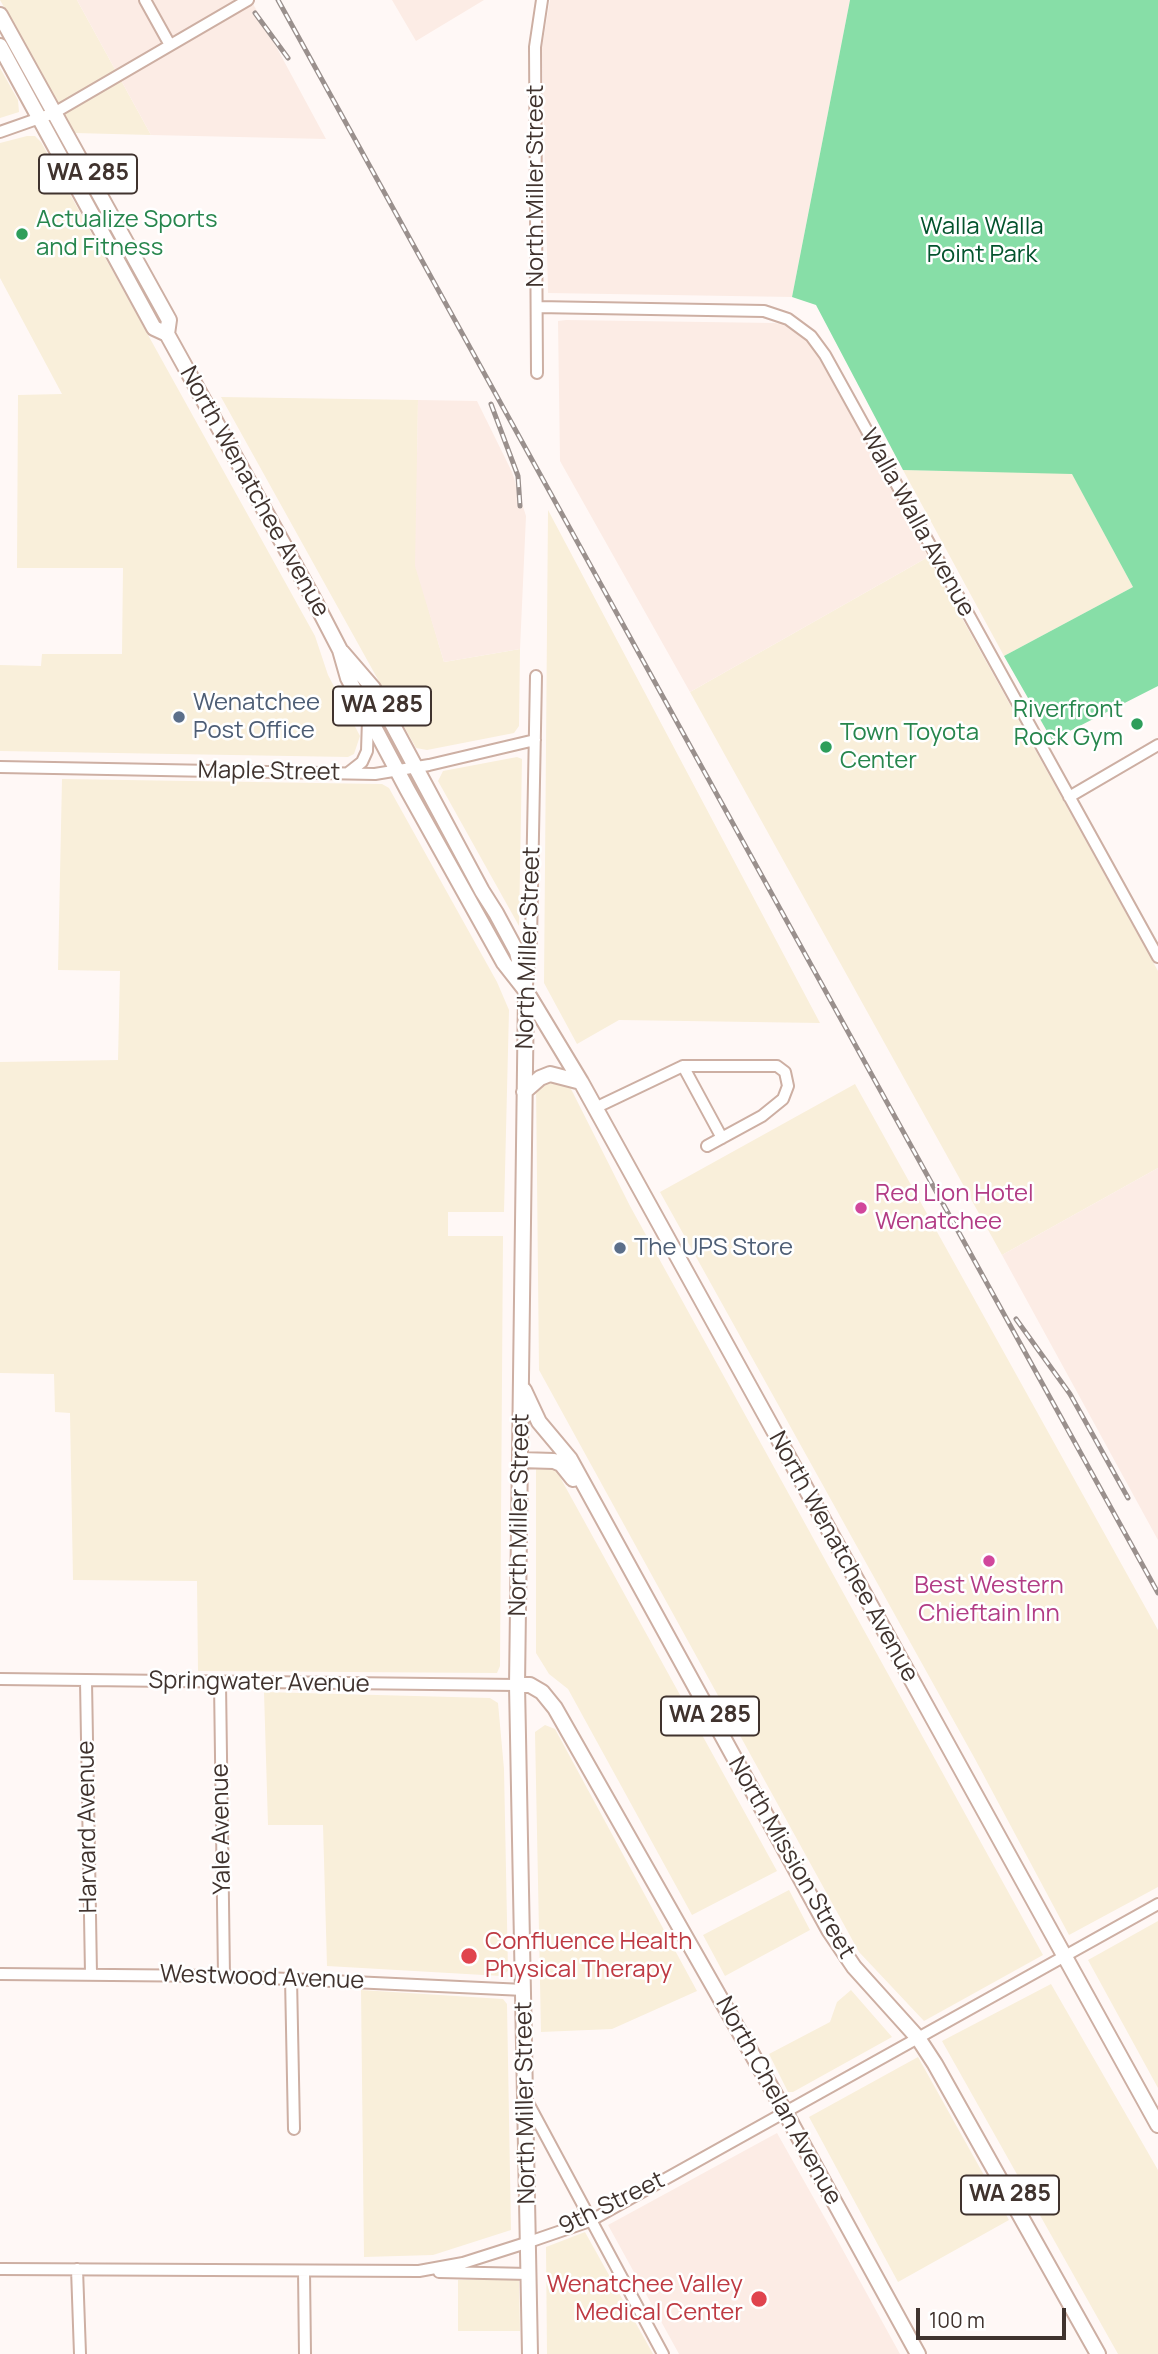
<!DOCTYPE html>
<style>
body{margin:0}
#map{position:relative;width:1158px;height:2354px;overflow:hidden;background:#fff8f6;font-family:Manrope,sans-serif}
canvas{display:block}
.scale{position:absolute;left:916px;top:2308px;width:150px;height:32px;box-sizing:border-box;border:4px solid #40332e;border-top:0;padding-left:9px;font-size:21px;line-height:24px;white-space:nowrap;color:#40332e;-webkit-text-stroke:5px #fff;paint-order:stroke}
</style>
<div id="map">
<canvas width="1158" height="2354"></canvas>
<div class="scale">100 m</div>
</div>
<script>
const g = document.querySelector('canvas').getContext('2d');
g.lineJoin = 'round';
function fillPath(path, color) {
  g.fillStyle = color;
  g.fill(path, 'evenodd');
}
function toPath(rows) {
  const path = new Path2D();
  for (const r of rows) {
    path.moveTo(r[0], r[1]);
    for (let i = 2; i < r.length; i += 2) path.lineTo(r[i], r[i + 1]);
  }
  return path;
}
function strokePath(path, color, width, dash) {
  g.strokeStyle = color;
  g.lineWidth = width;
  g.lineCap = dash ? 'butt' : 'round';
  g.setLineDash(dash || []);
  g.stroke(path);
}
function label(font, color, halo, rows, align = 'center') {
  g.font = font + ' Manrope,sans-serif';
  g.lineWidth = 5;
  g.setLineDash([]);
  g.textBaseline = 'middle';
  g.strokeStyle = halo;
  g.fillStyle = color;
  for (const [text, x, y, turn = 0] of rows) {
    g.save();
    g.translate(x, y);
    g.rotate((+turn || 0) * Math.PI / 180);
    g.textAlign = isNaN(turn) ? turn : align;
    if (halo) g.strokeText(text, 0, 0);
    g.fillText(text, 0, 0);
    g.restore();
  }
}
const commercial = toPath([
 [0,0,77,0,151,135,75,133],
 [0,68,18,100,19,112,0,118],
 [27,136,35,136,41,142,315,636,328,675,360,736,354,754,348,757,0,751,0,665,41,666,42,654,122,654,123,568,17,568,18,395,62,394,0,278,0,143],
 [221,397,418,400,416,566,444,662,520,649,519,726,514,733,427,750,416,748],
 [903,470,1072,473,1133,587,1004,656],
 [548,510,820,1023,619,1020,577,1044,544,983],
 [928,557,1158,971,1158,1168,1002,1255,690,692],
 [517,757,522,759,519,926,438,781,443,771],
 [62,779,382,784,389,788,497,982,509,1010,504,1212,448,1212,448,1236,503,1236,500,1666,497,1673,198,1671,197,1581,73,1580,70,1413,55,1412,54,1374,0,1373,0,1062,118,1060,120,971,58,970],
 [550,1077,567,1081,630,1206,1043,1955,924,2021,859,1952,539,1370,536,1084],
 [855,1084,1158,1630,1158,1887,1069,1935,975,1759,660,1192],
 [536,1467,555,1468,777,1871,692,1915,568,1689,549,1674,536,1653],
 [264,1692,490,1698,498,1703,504,1769,508,1971,501,1976,327,1966,323,1825,268,1825],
 [545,1725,555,1729,697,1991,612,2029,541,2032,535,1732],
 [789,1890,810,1930,725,1976,703,1935],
 [1158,1921,1158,2088,1088,1960],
 [1051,1984,1158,2170,1158,2354,1118,2354,942,2041],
 [361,1990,503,1999,507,2004,511,2230,433,2255,364,2257],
 [851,1990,892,2037,793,2092,788,2092,769,2054,830,2022,837,2002],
 [918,2057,1009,2220,898,2282,809,2117],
 [585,2232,653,2354,547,2354,546,2247],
 [519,2279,520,2331,458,2331,458,2280]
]);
const built = toPath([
 [77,0,251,0,326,139,151,135],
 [392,0,484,0,416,41],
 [550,0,850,0,792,297,548,293,542,47],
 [566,320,774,323,793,325,805,332,928,557,690,692,560,461,558,321],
 [418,400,477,401,512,472,526,516,520,649,444,662,415,566],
 [1158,1168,1158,1540,1002,1255],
 [777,2133,839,2243,900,2354,679,2354,608,2225]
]);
const green = toPath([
 [850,0,1158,0,1158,686,1052,740,1004,656,1133,587,1072,474,903,470,816,305,792,297]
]);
const minor = toPath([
 [145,0,170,45],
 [0,132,54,113,248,0],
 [537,307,764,311,788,319,811,336,825,355,1158,957],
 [537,373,535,47,542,0],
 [0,767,375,774,429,765,535,740],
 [348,773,362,762,367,751,368,720],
 [1069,797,1158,745],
 [527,985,531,940,536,676],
 [683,1066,722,1138],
 [595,1108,683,1066,777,1066,785,1072,788,1086,783,1099,762,1116,707,1146],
 [0,1679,517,1685],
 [86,1681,91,1974],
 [220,1683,224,1976],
 [0,1974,224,1976,524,1990],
 [291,1978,294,2129],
 [526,2099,663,2354],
 [0,2269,419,2271,463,2263,529,2242,590,2221,1158,1904],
 [77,2269,80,2354],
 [304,2271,305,2354],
 [439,2272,529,2274]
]);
const major = toPath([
 [0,15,169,320,167,334],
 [0,46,154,328,167,334,312,596,340,650,348,678,407,789,504,963,526,991,581,1082,1158,2125],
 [342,652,373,688,482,891,496,913,517,952,526,991,517,1685,530,2354],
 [524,1092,540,1078,550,1074,581,1082],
 [524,1390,539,1422,570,1459,829,1930,854,1967,918,2038,935,2064,1098,2354],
 [520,1460,554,1461,561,1464,573,1479],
 [517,1685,530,1685,542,1692,555,1708,785,2112,918,2354]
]);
const rail = toPath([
 [278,0,1158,1593],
 [255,13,288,58],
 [491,404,518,476,520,506],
 [1016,1319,1070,1394,1128,1498]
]);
const markers = [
 [22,234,7,"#2e9e5b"],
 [179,717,7,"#5c6f8a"],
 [1137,724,7,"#2e9e5b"],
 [826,747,7,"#2e9e5b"],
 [861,1208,7,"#d1479c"],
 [620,1248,7,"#5c6f8a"],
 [989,1561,7,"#d1479c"],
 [469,1956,9,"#e0444e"],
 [759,2299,9,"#e0444e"]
];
const shields = [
 [88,174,98],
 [382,706,98],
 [710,1716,98],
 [1010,2195,98]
];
const shieldNames = [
 ["WA 285",88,174],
 ["WA 285",382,706],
 ["WA 285",710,1716],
 ["WA 285",1010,2195]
];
const streetNames = [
 ["North Miller Street",536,186,-90],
 ["North Wenatchee Avenue",254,492,61],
 ["Walla Walla Avenue",917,523,61],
 ["Maple Street",269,772,1],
 ["North Miller Street",529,948,-88],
 ["North Miller Street",520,1515,-89],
 ["North Wenatchee Avenue",843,1557,61],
 ["Springwater Avenue",259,1683,1],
 ["Harvard Avenue",88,1827,-91],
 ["Yale Avenue",222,1829,-91],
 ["North Mission Street",791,1858,60],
 ["Westwood Avenue",262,1978,2],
 ["North Chelan Avenue",778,2101,61],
 ["North Miller Street",526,2103,-91],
 ["9th Street",612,2204,-26]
];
const leisureNames = [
 ["Actualize Sports",36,220],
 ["and Fitness",36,248],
 ["Riverfront",1123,710,"right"],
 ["Rock Gym",1123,738,"right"],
 ["Town Toyota",840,733],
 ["Center",840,761]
];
const parkNames = [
 ["Walla Walla",982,227],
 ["Point Park",982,255]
];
const serviceNames = [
 ["Wenatchee",193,703],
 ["Post Office",193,731],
 ["The UPS Store",634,1248]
];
const hotelNames = [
 ["Red Lion Hotel",875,1194],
 ["Wenatchee",875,1222],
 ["Best Western",989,1586,"center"],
 ["Chieftain Inn",989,1614,"center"]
];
const healthNames = [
 ["Confluence Health",485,1942],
 ["Physical Therapy",485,1970],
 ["Wenatchee Valley",743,2285,"right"],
 ["Medical Center",743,2313,"right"]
];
fillPath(commercial, '#f9efda');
fillPath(built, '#fcece5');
fillPath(green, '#87dea7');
strokePath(minor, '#cdafa3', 14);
strokePath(major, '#cdafa3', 18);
strokePath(minor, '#fff', 10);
strokePath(major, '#fff', 14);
strokePath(rail, '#9a908d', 5);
strokePath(rail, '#fff', 2.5, [8]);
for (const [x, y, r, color] of markers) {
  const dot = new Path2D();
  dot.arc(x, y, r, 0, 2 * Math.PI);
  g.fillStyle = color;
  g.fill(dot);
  strokePath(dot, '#fff', 2.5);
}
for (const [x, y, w] of shields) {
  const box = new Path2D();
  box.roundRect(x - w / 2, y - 19.5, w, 39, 5);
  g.fillStyle = '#fff';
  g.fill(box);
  strokePath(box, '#40332e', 2);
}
label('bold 23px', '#40332e', null, shieldNames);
label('24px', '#40332e', '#fff', streetNames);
label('24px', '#27864d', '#fff', leisureNames, 'left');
label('24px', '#03532d', '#fff', parkNames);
label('24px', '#4e5e75', '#fff', serviceNames, 'left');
label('24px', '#b23c85', '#fff', hotelNames, 'left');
label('24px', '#be3a42', '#fff', healthNames, 'left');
</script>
